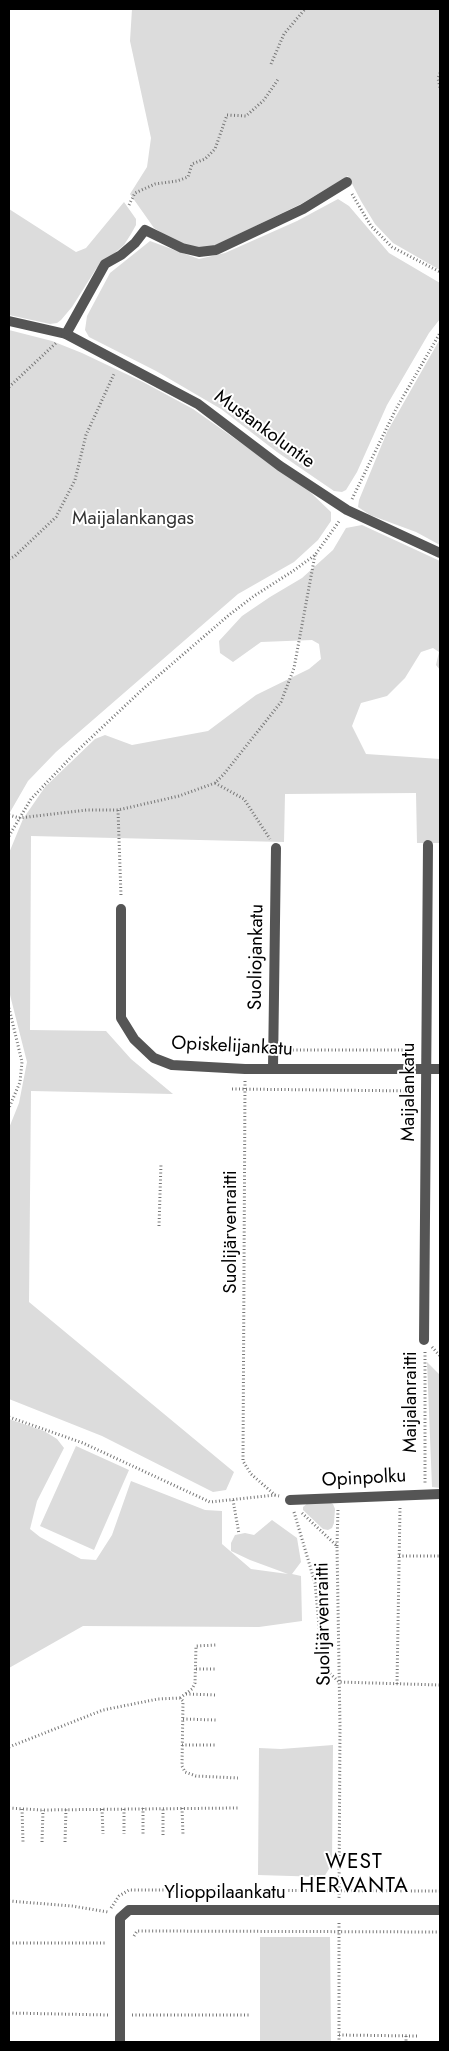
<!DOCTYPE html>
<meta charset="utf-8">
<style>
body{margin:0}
#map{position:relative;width:449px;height:2051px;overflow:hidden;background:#fff;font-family:Jost,sans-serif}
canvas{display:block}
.frame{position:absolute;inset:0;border:10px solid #000;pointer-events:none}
</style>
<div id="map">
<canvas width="449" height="2051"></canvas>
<div class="frame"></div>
</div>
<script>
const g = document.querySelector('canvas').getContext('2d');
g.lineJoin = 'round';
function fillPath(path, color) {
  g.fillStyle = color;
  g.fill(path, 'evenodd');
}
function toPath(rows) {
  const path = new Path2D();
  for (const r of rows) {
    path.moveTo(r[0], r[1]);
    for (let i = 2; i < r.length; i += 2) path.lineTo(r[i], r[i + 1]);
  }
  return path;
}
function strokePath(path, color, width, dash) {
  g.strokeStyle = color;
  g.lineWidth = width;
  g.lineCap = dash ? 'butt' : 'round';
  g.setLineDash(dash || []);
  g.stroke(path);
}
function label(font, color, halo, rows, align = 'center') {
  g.font = font + ' Jost,sans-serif';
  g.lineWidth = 4;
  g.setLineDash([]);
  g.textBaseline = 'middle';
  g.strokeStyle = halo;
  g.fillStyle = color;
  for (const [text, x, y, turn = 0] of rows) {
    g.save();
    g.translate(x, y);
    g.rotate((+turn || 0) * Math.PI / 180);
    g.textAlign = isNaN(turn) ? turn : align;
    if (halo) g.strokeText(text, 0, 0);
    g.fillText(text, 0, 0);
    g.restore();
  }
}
const green = toPath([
 [132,9,440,9,440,270,393,243,375,224,361,201,348,176,301,204,214,246,198,248,174,241,154,228,130,194,147,167,151,138,130,41],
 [338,199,349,206,389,253,440,283,440,319,429,333,387,405,357,472,346,490,342,492,334,491,277,452,221,409,156,371,89,337,85,330,87,316,110,273,150,241,199,259,225,253,297,221],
 [124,202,136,219,136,225,131,234,124,245,96,269,72,307,61,320,57,323,50,324,9,315,9,209,76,252,86,248],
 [9,330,52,341,82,353,143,382,193,409,309,491,331,512,331,521,318,540,294,562,238,594,56,752,28,781,9,814],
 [440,339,440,545,416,532,370,515,358,507,359,500,387,432],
 [362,525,440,561,440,670,436,665,439,652,433,648,421,652,405,678,387,696,361,703,352,726,366,754,440,759,440,843,417,843,416,793,285,794,284,842,31,836,30,1030,106,1031,131,1059,173,1094,31,1091,29,1302,234,1472,226,1490,213,1492,102,1436,9,1399,9,1128,19,1103,27,1062,9,991,9,853,23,819,45,787,95,739,105,735,132,745,208,731,256,695,309,669,321,659,319,644,312,640,261,642,233,662,220,653,219,641,242,616,270,597,302,578,333,550,346,528],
 [427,1362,440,1375,440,1488,432,1487],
 [9,1419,44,1431,57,1439,64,1448,37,1501,30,1529,40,1537,81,1559,96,1560,112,1535,131,1481,205,1510,222,1511,222,1544,251,1569,288,1574,250,1560,231,1551,231,1543,235,1535,245,1533,254,1535,272,1520,297,1538,301,1562,292,1574,301,1576,302,1621,259,1627,83,1626,9,1668],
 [76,1446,129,1470,94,1550,40,1526],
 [329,1502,333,1504,335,1509,334,1523,332,1528,328,1530,323,1529,303,1510,303,1507,308,1503],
 [333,1745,332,1864,324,1877,258,1875,259,1748,281,1749],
 [260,1937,330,1937,331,2042,260,2042]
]);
const path = toPath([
 [271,64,284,34,305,9],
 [440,73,438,78,440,88],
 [352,194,371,226,392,247,440,272],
 [129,205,135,193,155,184,177,181,188,177,192,164,205,159,215,149,227,115,246,116,264,100,279,78],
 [9,387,56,343],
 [352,499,396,409,440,333],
 [9,559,15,556,56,517,75,480,86,435,114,374],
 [215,783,244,799,270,839],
 [118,810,121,896],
 [9,815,19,818,87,810,118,810,179,796,215,783,224,774,281,702,294,668,315,555],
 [9,836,31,799,77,751,144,688,229,615,254,596,293,571,315,555,340,520],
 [9,1008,22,1062,20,1082,9,1108],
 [286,1050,415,1050],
 [245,1081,243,1461,251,1474,275,1495,279,1496],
 [232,1089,415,1091],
 [159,1226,161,1163],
 [432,1347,440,1356],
 [425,1352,425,1483],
 [9,1417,83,1443,210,1502,275,1495],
 [233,1500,239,1534],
 [294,1512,315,1583,323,1667,339,1682,440,1685],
 [302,1513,337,1546,340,1727,339,1899],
 [337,1546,338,1509],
 [399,1556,440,1556],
 [196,1669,216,1669],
 [397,1684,400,1508],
 [186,1694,216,1695],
 [180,1698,192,1689,195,1683,196,1646,216,1645],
 [183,1719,216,1720],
 [182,1745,216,1745],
 [9,1747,103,1710,158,1699,180,1698,183,1701,182,1766,185,1772,196,1776,238,1778],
 [9,1808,41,1810,238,1808],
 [143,1808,143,1834],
 [182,1808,183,1835],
 [22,1809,23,1842],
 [102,1809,103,1834],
 [124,1809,124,1834],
 [163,1835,163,1808],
 [42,1842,43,1810],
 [65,1842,66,1809],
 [9,1901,72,1906,108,1912],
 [111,1908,119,1896,129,1890,440,1891],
 [339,1923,339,2042],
 [134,1936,137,1931,151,1931,440,1932],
 [9,1943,107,1943],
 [9,2013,108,2015],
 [132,2015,249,2015],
 [339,2035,417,2036],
 [406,2036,406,2042]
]);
const lane = toPath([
 [9,321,66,334],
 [290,1500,440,1494]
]);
const street = toPath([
 [347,182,303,209,216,250,199,252,182,248,145,230,135,243,121,255,105,264,66,334,198,404,280,466,347,510,440,553],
 [121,909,121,1018,134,1039,154,1058,172,1065,245,1069,440,1069],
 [273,1068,276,848],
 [424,1340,428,845],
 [120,2042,120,1918,129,1910,440,1910]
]);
const streetNames = [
 ["Mustankoluntie",264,430,36],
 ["Suoliojankatu",257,957,-89],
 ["Opiskelijankatu",232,1047,3],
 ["Maijalankatu",409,1092,-90],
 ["Suolijärvenraitti",231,1232,-90],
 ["Maijalanraitti",411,1402,-90],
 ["Opinpolku",364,1479,-3],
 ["Suolijärvenraitti",324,1624,-91],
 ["Ylioppilaankatu",225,1893]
];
const parkNames = [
 ["Maijalankangas",133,519]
];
const quarterNames = [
 ["WEST",354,1863],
 ["HERVANTA",354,1887]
];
fillPath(green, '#dcdcdc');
strokePath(path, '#777', 3, [1, 2.5]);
strokePath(lane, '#555', 10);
strokePath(street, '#555', 10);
label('19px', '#000', '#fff', streetNames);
label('19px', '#333', '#fff', parkNames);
g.letterSpacing = '1px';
label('21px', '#000', '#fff', quarterNames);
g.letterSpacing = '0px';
</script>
